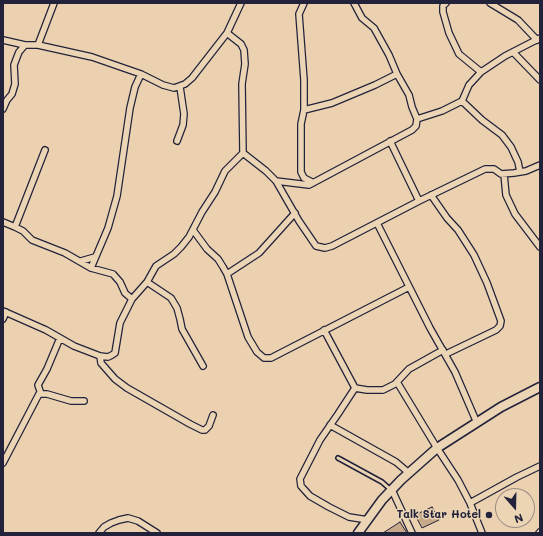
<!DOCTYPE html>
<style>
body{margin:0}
#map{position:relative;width:543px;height:536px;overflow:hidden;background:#ebd1af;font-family:Mali,sans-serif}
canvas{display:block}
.frame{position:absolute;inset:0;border:4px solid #22223b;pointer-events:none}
.north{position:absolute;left:495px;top:488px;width:40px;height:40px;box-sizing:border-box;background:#ecd5b5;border:1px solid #9b8d84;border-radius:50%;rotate:160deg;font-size:11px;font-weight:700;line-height:16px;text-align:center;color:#22223b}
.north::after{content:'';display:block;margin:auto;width:14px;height:18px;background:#22223b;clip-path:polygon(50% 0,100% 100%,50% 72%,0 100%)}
</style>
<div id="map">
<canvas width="543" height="536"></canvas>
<div class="frame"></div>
<div class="north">N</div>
</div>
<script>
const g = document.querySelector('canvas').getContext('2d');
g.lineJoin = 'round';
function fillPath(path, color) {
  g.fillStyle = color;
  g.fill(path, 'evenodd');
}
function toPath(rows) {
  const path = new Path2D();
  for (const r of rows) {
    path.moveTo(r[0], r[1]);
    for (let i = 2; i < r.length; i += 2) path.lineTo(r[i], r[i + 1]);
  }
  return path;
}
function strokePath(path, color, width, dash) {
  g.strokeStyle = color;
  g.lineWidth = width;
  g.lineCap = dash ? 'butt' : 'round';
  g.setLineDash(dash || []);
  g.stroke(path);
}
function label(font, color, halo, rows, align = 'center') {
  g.font = font + ' Mali,sans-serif';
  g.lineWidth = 3;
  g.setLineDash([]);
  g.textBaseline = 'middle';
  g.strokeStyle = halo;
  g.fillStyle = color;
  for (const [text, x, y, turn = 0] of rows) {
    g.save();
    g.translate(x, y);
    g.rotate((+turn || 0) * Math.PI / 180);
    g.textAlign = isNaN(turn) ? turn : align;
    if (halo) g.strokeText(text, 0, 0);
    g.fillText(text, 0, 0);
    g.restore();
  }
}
const building = toPath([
 [432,507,439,520,422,528,415,515,432,507],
 [400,522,407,533,383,533,400,522]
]);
const lane = toPath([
 [338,458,382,482,391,490]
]);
const street = toPath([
 [304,3,299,14,304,80,304,110,301,124,301,172,304,178,312,182],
 [446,3,443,6,443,12,449,33,459,54,481,72],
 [490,3,518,20,537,40],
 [227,33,241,44,244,50,245,64,242,84,243,153,266,171,276,181,299,221,316,246,325,248,332,246,419,201,485,169,494,169,501,174,514,173,526,171,540,165],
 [3,40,25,45],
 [38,45,54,3],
 [513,52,540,80],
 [462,101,482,120,502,135,511,147,518,162,520,172],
 [3,109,7,100,12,94,15,84,14,65,17,57,19,52,25,45,38,45,92,57,141,74,163,85,174,88,185,84,192,78,227,33,241,3],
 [304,110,332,103,375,85,397,74],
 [417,119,442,111,462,101,469,85,481,72,505,56,540,38],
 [177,141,183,125,184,114,180,87],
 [390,141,419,201],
 [504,174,506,195,515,214,540,247],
 [276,181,309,185,412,130,416,126,417,119,412,107,409,95,397,74,389,55,374,28,362,18,354,3],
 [431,195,447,218,458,230,474,255,487,283,501,321,500,326,496,330,446,354],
 [3,222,15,227,23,231,32,240,65,253,91,268,113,274,120,282,125,293,132,299],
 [377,223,430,328,455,372,477,423],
 [15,227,45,150],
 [193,230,207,249,218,259,223,267,227,274,248,337,257,352,264,358,271,358,409,287],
 [81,261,95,257],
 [91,268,108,228,117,196,130,108,135,87,141,74],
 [227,274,259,253,295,213],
 [147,282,171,298,177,308,180,319,182,329,203,366],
 [3,311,46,330,74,346,100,356,108,357,112,355,115,353,120,323,132,299,147,282,156,266,174,254,181,247,189,237,202,212,215,192,225,171,243,153],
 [3,319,6,312],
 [324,330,355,388],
 [100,356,101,363,115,379,127,388,190,424,202,430,205,430,209,426,213,415],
 [397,382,437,448,458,480,470,503,482,533],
 [355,388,338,414,320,440,300,479,301,486,310,496,329,507,349,517,368,520],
 [355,388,367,390,383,390,395,384,409,369,443,350],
 [41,394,38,385,47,369,60,338],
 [330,425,396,462,409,473],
 [3,463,39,394,47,394,71,401,84,401],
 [392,490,412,533],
 [470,503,517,477,540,466],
 [99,533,104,527,111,523,119,520,128,518,138,521,157,533],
 [539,533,540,532]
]);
const secondary = toPath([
 [358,533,382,500,401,480,437,448,501,407,540,387]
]);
const markers = [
 [489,515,4,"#22223b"]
];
const poiNames = [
 ["Talk Star Hotel",481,515]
];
fillPath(building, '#c7a989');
strokePath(building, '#22223b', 1);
strokePath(lane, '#22223b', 6);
strokePath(street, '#22223b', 8);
strokePath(secondary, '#22223b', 11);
strokePath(lane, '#ecd5b5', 3);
strokePath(street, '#ecd5b5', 5.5);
strokePath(secondary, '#ecd5b5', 8);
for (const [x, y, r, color] of markers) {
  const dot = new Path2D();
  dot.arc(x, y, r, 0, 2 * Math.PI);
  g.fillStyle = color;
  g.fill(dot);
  strokePath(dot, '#ecd5b5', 1.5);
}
label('bold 11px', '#22223b', '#ecd5b5', poiNames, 'right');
</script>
